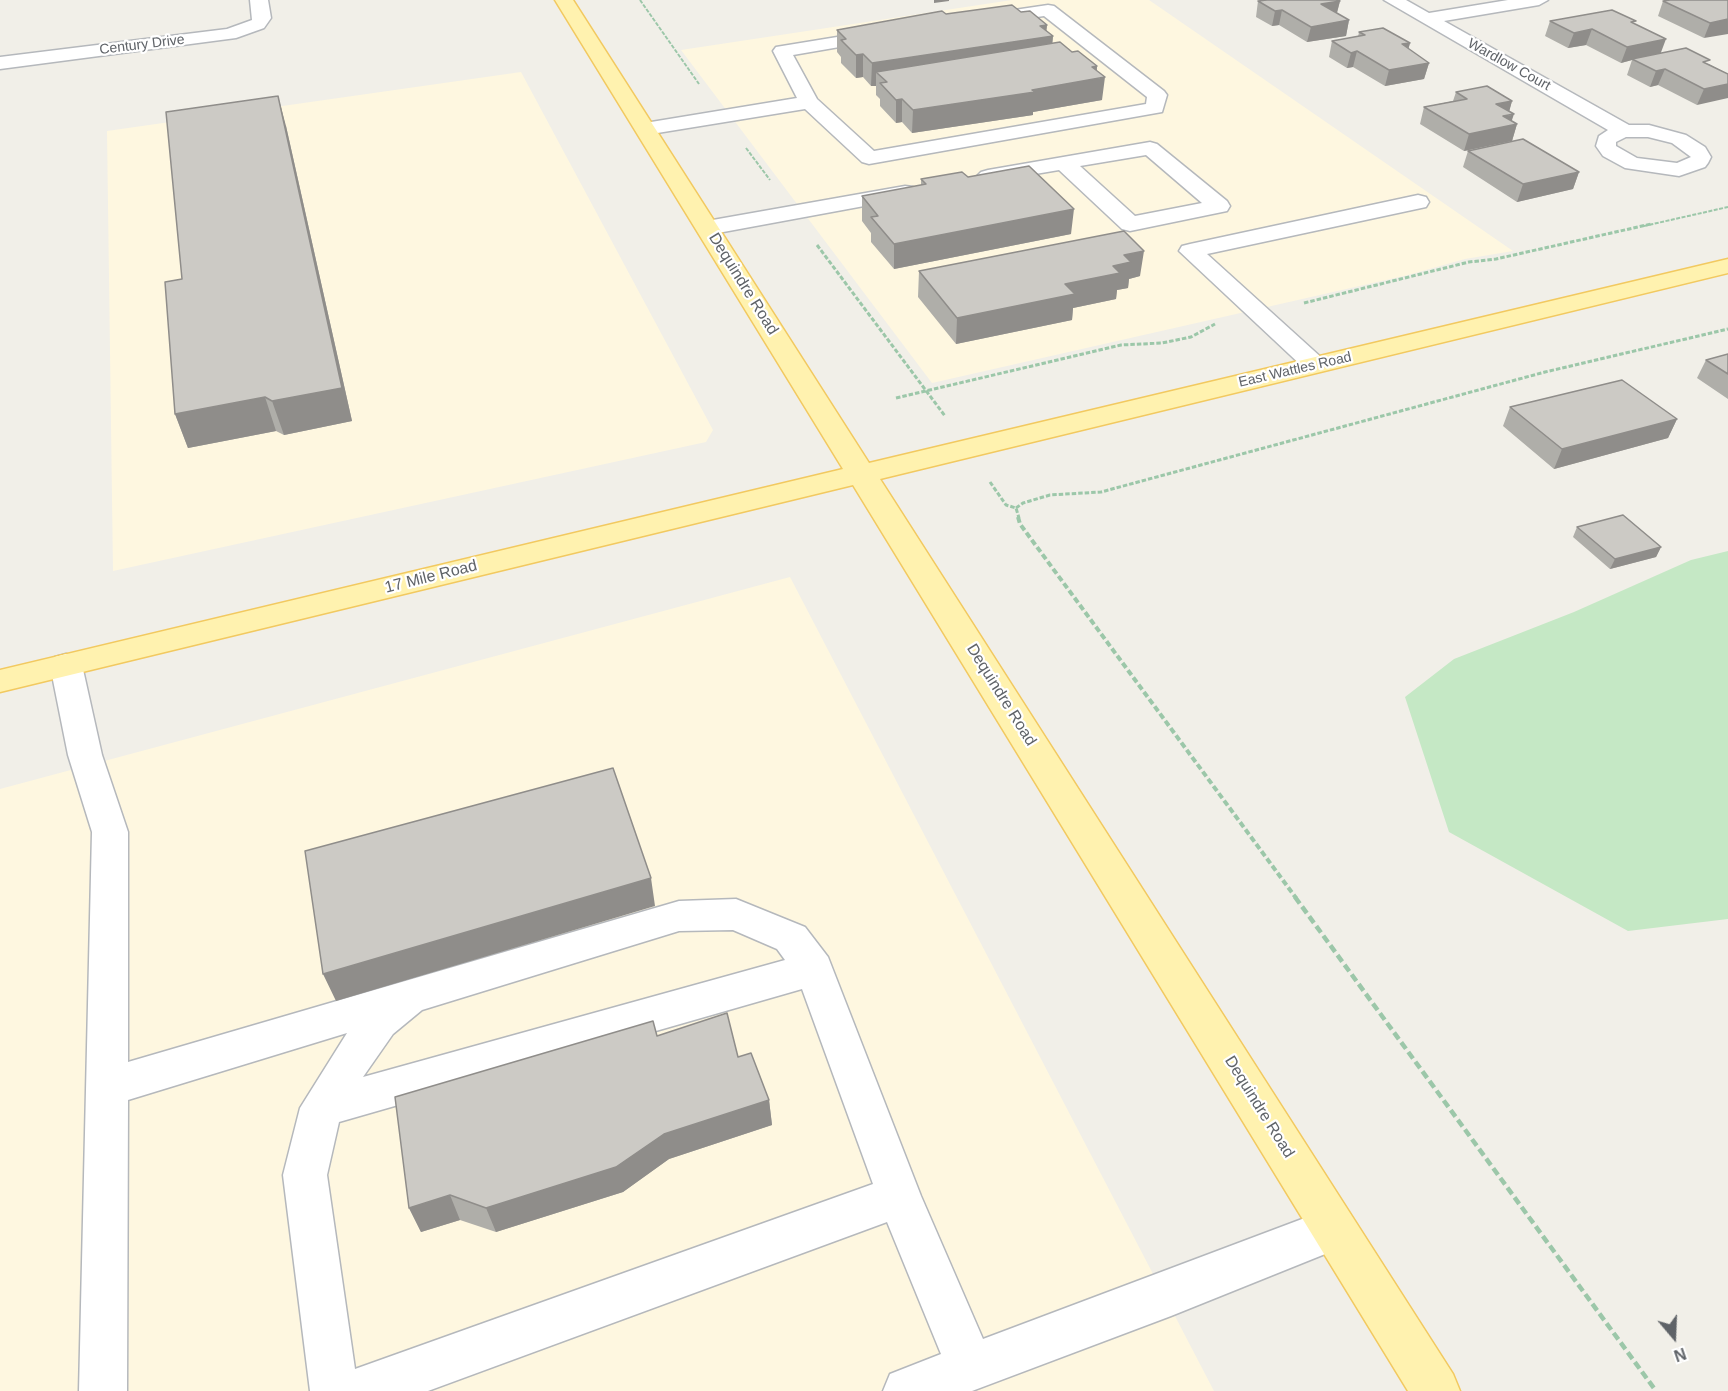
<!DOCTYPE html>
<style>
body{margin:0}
#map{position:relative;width:1728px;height:1391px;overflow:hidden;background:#f1efe8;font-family:Arial,sans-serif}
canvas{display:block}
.north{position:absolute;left:1644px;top:1307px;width:60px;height:60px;-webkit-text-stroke:4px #fff;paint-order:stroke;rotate:161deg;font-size:16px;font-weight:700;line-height:24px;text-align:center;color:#5f6368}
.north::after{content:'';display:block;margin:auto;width:21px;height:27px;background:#5f6368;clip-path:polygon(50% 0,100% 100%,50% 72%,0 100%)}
</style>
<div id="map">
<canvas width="1728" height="1391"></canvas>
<div class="north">N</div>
</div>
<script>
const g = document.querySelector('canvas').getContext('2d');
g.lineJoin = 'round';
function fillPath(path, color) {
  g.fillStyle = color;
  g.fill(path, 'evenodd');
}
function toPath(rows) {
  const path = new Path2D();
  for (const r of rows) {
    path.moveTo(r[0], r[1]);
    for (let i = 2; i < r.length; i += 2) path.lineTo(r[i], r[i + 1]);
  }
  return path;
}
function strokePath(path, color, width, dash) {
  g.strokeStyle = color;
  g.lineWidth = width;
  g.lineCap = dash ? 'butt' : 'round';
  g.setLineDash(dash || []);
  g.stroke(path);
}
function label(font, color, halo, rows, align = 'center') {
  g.font = font + ' Arial,sans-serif';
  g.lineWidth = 4.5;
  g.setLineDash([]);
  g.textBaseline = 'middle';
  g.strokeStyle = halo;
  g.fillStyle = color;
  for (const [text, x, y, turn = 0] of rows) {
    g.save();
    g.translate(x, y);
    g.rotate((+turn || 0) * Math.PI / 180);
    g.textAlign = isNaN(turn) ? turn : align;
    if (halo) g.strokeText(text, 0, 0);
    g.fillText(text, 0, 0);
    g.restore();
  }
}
const commercial = toPath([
 [1012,0,1149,0,1513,251,1465,259,1408,275,932,383,681,50],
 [521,72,713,430,706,442,113,571,107,131],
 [790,577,1214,1391,0,1391,0,789]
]);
const green = toPath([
 [1728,551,1728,919,1628,931,1449,832,1405,697,1454,659,1574,612,1691,560]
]);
const pathFar3 = toPath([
 [640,0,699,84],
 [746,148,770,180],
 [1644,226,1728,207]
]);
const pathFar2 = toPath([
 [817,245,945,416],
 [1304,303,1469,262,1496,259,1651,224],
 [896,398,1121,345,1162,343,1191,337,1215,324],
 [990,482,1006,505,1016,508,1019,518],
 [1016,508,1023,503,1050,495,1101,492,1545,372,1728,329]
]);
const pathFar1 = toPath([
 [1018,517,1020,524,1296,898]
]);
const path = toPath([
 [1295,897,1656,1391]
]);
const minor = toPath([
 [250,0,268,0,271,18,264,28,236,38,0,69,0,57,227,29,252,20,250,0],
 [1384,0,1406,0,1429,13,1508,0,1548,0,1539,5,1444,21,1629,125,1649,125,1686,135,1705,147,1711,157,1708,163,1705,167,1679,176,1625,168,1603,156,1596,146,1599,136,1608,130,1384,0],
 [1626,137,1648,137,1672,143,1691,157,1677,163,1637,158,1616,146,1616,142,1626,137],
 [1048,5,1054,6,1164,91,1167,95,1162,112,869,164,862,162,805,109,645,135,638,133,635,129,638,125,645,123,797,98,773,51,776,47,880,30,886,31,889,35,886,39,793,55,817,99,874,151,1146,104,1147,97,1044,16,987,24,978,19,987,14,1048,5],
 [1150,142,1157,144,1227,201,1230,206,1227,211,1130,231,1122,229,1059,170,988,182,981,180,977,176,981,172,988,170,1150,142],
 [1146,155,1202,203,1135,216,1080,166,1146,155],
 [905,186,913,187,916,192,913,197,707,235,699,233,696,228,699,223,707,221,905,186],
 [1418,195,1426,197,1429,202,1426,207,1207,254,1323,359,1327,364,1323,369,1314,372,1305,369,1179,251,1182,246,1190,244,1418,195],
 [66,654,77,657,82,665,102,755,128,832,128,1062,679,901,736,899,805,927,828,957,921,1196,983,1339,1334,1207,1350,1214,1357,1229,1350,1244,1171,1316,972,1391,883,1391,890,1374,941,1354,887,1222,428,1391,310,1391,283,1175,300,1108,347,1033,128,1100,127,1391,79,1391,92,832,68,755,50,665,55,657,66,654],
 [733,930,777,949,785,960,363,1077,393,1034,422,1010,679,931,733,930],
 [802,989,873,1184,355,1369,327,1175,339,1122,802,989]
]);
const major = toPath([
 [555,0,573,0,869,463,1728,259,1728,273,880,479,1453,1374,1460,1391,1408,1391,853,485,0,692,0,670,843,469,555,0]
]);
const wall = toPath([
 [1728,0,1704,38,1658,16,1663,1],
 [1258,1,1340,1,1337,13,1349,20,1346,36,1307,42,1279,25,1272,26,1256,17],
 [1021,12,1047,25,1046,30,1053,36,1052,44,1072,52,1097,66,1097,71,1102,100,1033,112,1033,115,912,133,902,122,896,123,880,106,880,99,876,95,876,86,871,86,863,77,856,78,841,63,841,57,837,52,837,30,946,14],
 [1550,21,1635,24,1661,53,1709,64,1728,74,1697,105,1658,85,1650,87,1627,75,1632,60,1621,63,1586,45,1568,48,1545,36],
 [1359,32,1410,43,1408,49,1429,63,1424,79,1385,86,1353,67,1347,68,1329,57,1332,41,1358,37],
 [1456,92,1512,101,1509,111,1512,121,1517,124,1512,141,1464,151,1420,124,1424,107,1453,101],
 [286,126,352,421,284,435,276,431,188,448,175,414,182,279],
 [1468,151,1579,172,1573,189,1517,202,1463,167],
 [968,177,1071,234,894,269,871,242,871,233,862,221,862,196,921,185,921,179],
 [919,271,1140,276,1129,279,1128,288,1117,290,1116,299,1073,308,1072,320,956,344,918,297],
 [1728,354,1728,399,1697,378,1706,360],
 [1510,407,1677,419,1668,438,1554,469,1503,426],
 [1577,527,1661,547,1656,557,1610,569,1573,537],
 [657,1036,738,1057,769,1100,772,1125,669,1159,623,1192,496,1232,460,1220,421,1232,409,1208]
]);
const shadedWall = toPath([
 [934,0,949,0,949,1,934,3],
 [1340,1,1336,16,1321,4],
 [1282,10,1279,25,1272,26,1275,11],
 [1728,19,1728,34,1704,38,1710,23],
 [1349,20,1346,36,1307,42,1311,27],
 [1047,25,1046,37,1053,36,1051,58,887,82,876,72,876,86,871,86,872,63],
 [1592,29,1586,45,1568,48,1574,33],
 [1666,39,1660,55,1632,59,1632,60,1621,63,1627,47],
 [1410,43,1406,58,1402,44],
 [1357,51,1353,67,1347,68,1351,53],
 [863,54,863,77,856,78,856,55],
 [1429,63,1424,79,1385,86,1389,70],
 [1097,66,1096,79,1105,77,1102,100,1033,112,1033,115,912,133,913,110,1032,90,1092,67],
 [1665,69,1658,85,1650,87,1656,71],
 [1728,84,1728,98,1697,105,1704,89],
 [278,96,286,126,352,421,284,435,272,401],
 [902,99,902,122,896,123,896,100],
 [1512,101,1508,116,1514,114,1510,126,1517,124,1512,141,1464,151,1469,134,1496,104],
 [1579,172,1573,189,1517,202,1523,184],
 [1074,209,1071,234,894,269,894,244],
 [1144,251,1140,276,1129,279,1128,288,1117,290,1116,299,1073,308,1072,320,956,344,957,318,1065,284,1113,266,1124,255],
 [265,397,276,431,188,448,175,414],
 [1677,419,1668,438,1554,469,1562,449],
 [1661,547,1656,557,1610,569,1615,559],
 [651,878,655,906,336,1001,323,974],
 [769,1100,772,1125,669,1159,623,1192,496,1232,486,1208,664,1134],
 [450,1195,460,1220,421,1232,409,1208]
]);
const building = toPath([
 [1267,0,1338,0,1340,1,1321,4,1349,20,1311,27,1282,10,1275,11,1258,1,1267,0],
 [1670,0,1728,0,1728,19,1710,23,1663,1,1670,0],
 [1012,5,1021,12,1030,11,1047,25,1040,26,1053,36,872,63,863,54,856,55,841,40,846,39,837,30,942,11,946,14,1012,5],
 [1612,10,1636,21,1631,22,1666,39,1627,47,1592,29,1574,33,1550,21,1612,10],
 [1383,28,1410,43,1402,44,1429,63,1389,70,1357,51,1351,53,1332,41,1365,35,1359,32,1383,28],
 [1060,42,1072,52,1078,51,1097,66,1092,67,1105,77,1032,90,1035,92,913,110,902,99,896,100,880,83,887,82,876,72,1060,42],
 [1686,48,1710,60,1703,62,1728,74,1728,84,1704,89,1665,69,1656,71,1632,59,1686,48],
 [1487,86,1512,101,1496,104,1514,114,1503,116,1517,124,1469,134,1424,107,1467,99,1456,92,1487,86],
 [278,96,342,388,272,401,265,397,175,414,165,282,182,279,166,112,278,96],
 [1523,139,1579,172,1523,184,1468,151,1523,139],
 [1029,166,1074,209,894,244,871,217,878,216,862,196,926,184,921,179,962,172,968,177,1029,166],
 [1124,231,1144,251,1124,255,1131,262,1113,266,1120,273,1065,284,1075,294,957,318,919,271,1124,231],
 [1728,354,1728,374,1706,360,1728,354],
 [1622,380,1677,419,1562,449,1510,407,1622,380],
 [1623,515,1661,547,1615,559,1577,527,1623,515],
 [613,768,651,878,323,974,305,851,613,768],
 [727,1013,738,1057,751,1053,769,1100,664,1134,616,1167,486,1208,450,1195,409,1208,395,1097,653,1021,657,1036,727,1013]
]);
const farStreetnames = [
 ["Century Drive",142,45,-7],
 ["Wardlow Court",1509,65,29],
 ["East Wattles Road",1295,370,-13]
];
const streetNames = [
 ["Dequindre Road",743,284,58],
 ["17 Mile Road",431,577,-14],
 ["Dequindre Road",1001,695,58],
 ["Dequindre Road",1259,1107,58]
];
fillPath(commercial, '#fef7e0');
fillPath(green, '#c5e8c5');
strokePath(minor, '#b5b8bc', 3);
strokePath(major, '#f2c960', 3);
strokePath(pathFar3, '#9cc7a9', 2, [4, 1.5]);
strokePath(pathFar2, '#9cc7a9', 3, [4.5, 2]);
strokePath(pathFar1, '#9cc7a9', 4, [6, 3]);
strokePath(path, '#9cc7a9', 4.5, [8, 4]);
fillPath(minor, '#fff');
fillPath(major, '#fff2af');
fillPath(wall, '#afaea9');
fillPath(shadedWall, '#8f8d8a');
fillPath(building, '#cccac5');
strokePath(building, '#8f8d8a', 1.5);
label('14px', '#5f6368', '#fff', farStreetnames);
label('16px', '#5f6368', '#fff', streetNames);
</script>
